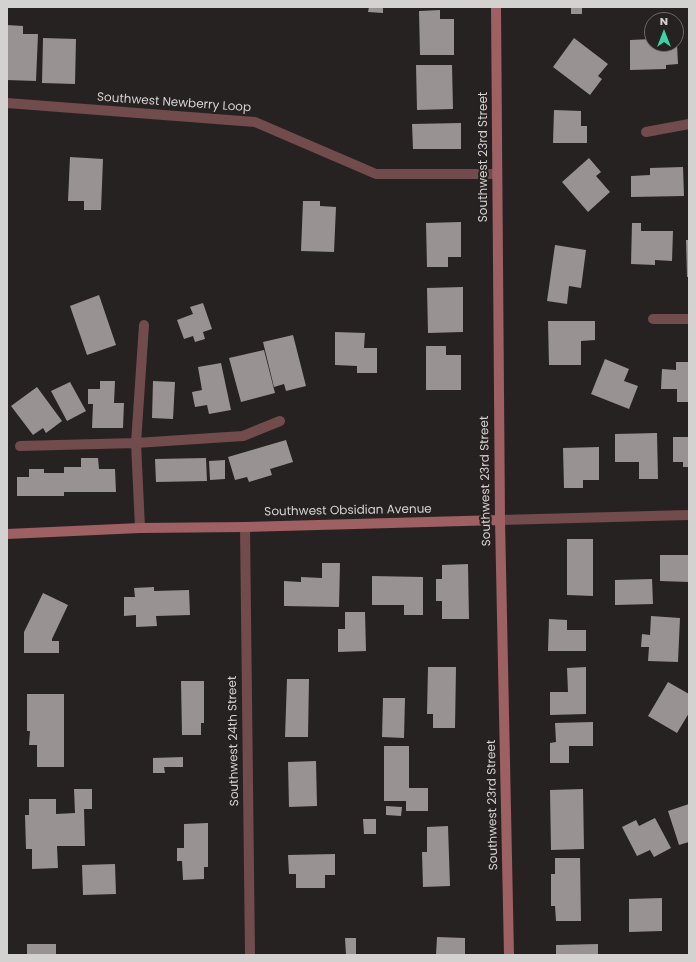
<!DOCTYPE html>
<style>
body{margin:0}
#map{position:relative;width:696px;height:962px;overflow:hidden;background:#272222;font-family:Poppins,sans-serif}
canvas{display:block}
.frame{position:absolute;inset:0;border:8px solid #d4d1d1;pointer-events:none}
.north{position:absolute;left:644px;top:12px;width:40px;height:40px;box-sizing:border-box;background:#272222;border:1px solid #6c6868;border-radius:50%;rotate:0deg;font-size:11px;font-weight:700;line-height:16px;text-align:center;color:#d4d1d1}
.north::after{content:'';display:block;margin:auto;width:14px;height:18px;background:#3bd4a4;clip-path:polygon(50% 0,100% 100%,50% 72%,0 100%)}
</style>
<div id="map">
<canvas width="696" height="962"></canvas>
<div class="frame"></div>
<div class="north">N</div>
</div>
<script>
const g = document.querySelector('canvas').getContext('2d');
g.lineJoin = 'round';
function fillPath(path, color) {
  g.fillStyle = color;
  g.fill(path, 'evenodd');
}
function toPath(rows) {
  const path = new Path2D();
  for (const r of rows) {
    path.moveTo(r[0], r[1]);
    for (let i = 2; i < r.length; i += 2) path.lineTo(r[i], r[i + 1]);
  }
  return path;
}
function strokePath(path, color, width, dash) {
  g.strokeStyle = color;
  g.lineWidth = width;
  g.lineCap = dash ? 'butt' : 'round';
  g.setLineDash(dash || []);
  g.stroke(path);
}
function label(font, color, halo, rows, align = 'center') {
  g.font = font + ' Poppins,sans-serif';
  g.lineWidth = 4;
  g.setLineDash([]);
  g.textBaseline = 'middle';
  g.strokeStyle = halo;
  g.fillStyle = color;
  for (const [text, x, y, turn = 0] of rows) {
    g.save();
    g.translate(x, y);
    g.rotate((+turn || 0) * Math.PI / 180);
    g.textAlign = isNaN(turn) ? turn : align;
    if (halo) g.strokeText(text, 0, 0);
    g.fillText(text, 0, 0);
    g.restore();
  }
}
const building = toPath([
 [369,7,383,7,383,13,368,12],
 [571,7,582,7,582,14,571,14],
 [440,10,440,19,454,19,454,55,420,55,419,11],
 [7,25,23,26,23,34,38,34,36,81,7,80],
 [43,38,76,39,75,84,42,83],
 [574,38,608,64,598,76,602,79,590,95,553,67],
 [652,39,652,44,677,44,678,64,666,65,666,69,630,70,630,40],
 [416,65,452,65,453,109,417,110],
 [554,110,581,111,581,126,587,126,587,143,553,143],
 [461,123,461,149,413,149,412,124],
 [70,157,103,159,101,210,84,210,84,201,68,201],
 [589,158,601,172,596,176,610,192,588,212,562,182],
 [683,167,684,196,631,197,631,176,650,175,650,168],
 [303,201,320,201,320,206,336,207,334,252,301,251],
 [461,222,461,257,448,257,448,267,427,267,426,223],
 [632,223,641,223,641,231,673,231,672,261,655,260,655,265,631,264],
 [686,240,689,240,689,277,687,277],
 [555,245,586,250,581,288,569,286,567,304,547,301],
 [463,287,463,332,428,333,427,288],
 [99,295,116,345,87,355,70,306],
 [203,303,212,329,203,332,205,339,195,342,193,336,184,339,177,320,193,314,190,307],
 [548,321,595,321,595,340,581,341,581,365,549,365],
 [335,332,365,333,364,348,377,348,377,373,357,373,357,366,335,365],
 [293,335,306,386,286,391,284,384,274,387,263,342],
 [426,346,446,346,446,355,461,355,461,390,426,390],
 [264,350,275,393,241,402,229,358],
 [605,359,629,369,624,381,638,386,629,409,591,394],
 [676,362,689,362,689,402,677,402,677,389,661,389,662,369,676,370],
 [221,363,231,410,209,414,207,405,195,407,192,392,202,390,198,367],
 [100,381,115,381,114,403,124,403,123,428,92,428,93,404,88,404,88,389,100,389],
 [153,381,175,382,173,419,152,418],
 [70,382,86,411,67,421,51,391],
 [37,387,62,421,46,433,43,428,33,435,11,406],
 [657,433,658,479,639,479,639,462,615,462,615,434],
 [673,437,689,437,689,467,683,467,683,462,673,462],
 [286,440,293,462,270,469,272,475,249,482,247,477,235,480,228,457],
 [599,447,599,480,583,480,583,488,564,488,563,448],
 [81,458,98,458,99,469,115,469,116,492,64,492,64,496,17,496,17,477,29,477,29,469,44,469,44,473,64,473,64,467,81,467],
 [206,458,207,481,156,482,155,459],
 [225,460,225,479,210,480,209,461],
 [567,539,593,539,593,596,567,595],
 [660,555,689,555,689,582,660,581],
 [322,563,340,563,339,607,284,606,284,581,301,582,301,577,322,578],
 [468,564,469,619,442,619,442,601,436,601,436,579,442,579,442,565],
 [372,576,423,577,423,615,404,615,404,605,372,605],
 [652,579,653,604,615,605,615,580],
 [154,587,154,591,189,590,190,615,156,616,157,626,136,627,136,615,124,616,124,597,135,597,134,588],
 [43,593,68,605,52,639,52,641,59,641,59,653,24,653,24,632],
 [345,612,365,612,366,651,338,652,338,629,345,629],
 [651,616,680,618,678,662,648,661,649,647,641,647,642,634,650,635],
 [549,619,567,620,567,630,586,630,586,651,548,651],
 [428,667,456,667,455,728,433,728,433,714,427,714],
 [586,667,586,714,550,715,550,692,568,692,567,668],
 [287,679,309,679,308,737,285,737],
 [181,681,204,681,204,723,201,723,201,735,182,735],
 [668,682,689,694,689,713,677,733,648,716],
 [27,694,64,694,64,767,37,767,37,745,29,745,30,731,27,731],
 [383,698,405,698,404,738,382,737],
 [593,722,593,746,569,746,569,763,550,763,550,743,556,742,555,723],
 [384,746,409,746,409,788,428,788,428,811,406,811,406,801,384,801],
 [183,757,183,767,164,767,165,773,153,773,153,758],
 [316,761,317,806,289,807,288,762],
 [74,789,92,789,92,809,84,809,85,846,57,846,58,868,32,869,32,849,26,849,25,815,29,815,29,799,56,799,56,814,75,813],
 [583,789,584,849,551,850,550,790],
 [689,804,689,842,679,845,668,811],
 [386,806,402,807,401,816,386,815],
 [655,818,671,848,654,857,650,850,637,856,622,827,636,820,639,826],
 [363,819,376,819,376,834,364,834],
 [208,823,208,867,204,867,204,879,183,880,182,861,177,861,177,848,184,848,184,824],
 [448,826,450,886,423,887,422,852,427,852,427,827],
 [335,854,335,875,325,875,325,888,296,888,296,874,289,874,288,855],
 [555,858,580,858,581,921,556,921,555,906,551,906,551,874,555,874],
 [115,864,116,894,83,895,82,865],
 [662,898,662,931,629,932,629,899],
 [437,937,465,938,465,955,436,955],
 [345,938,356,938,356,955,346,955],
 [27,944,56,944,56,955,27,955],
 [598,944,598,955,556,955,556,945]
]);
const street = toPath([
 [7,103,255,122,376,174,497,174],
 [646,132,689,124],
 [653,319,689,319],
 [20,446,136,443,243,436,280,421],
 [500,520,689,515],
 [245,527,250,955],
 [140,528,136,443,144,325]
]);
const secondary = toPath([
 [496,7,500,520,509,955],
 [7,534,140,528,245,527,500,520]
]);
const streetNames = [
 ["Southwest Newberry Loop",174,103,4],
 ["Southwest 23rd Street",484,157,-90],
 ["Southwest 23rd Street",486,481,-91],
 ["Southwest Obsidian Avenue",348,511,-1],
 ["Southwest 24th Street",234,741,-91],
 ["Southwest 23rd Street",493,805,-91]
];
fillPath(building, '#989292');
strokePath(street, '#724b4c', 10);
strokePath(secondary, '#9e6063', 10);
label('12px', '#d4d1d1', '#272222', streetNames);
</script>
